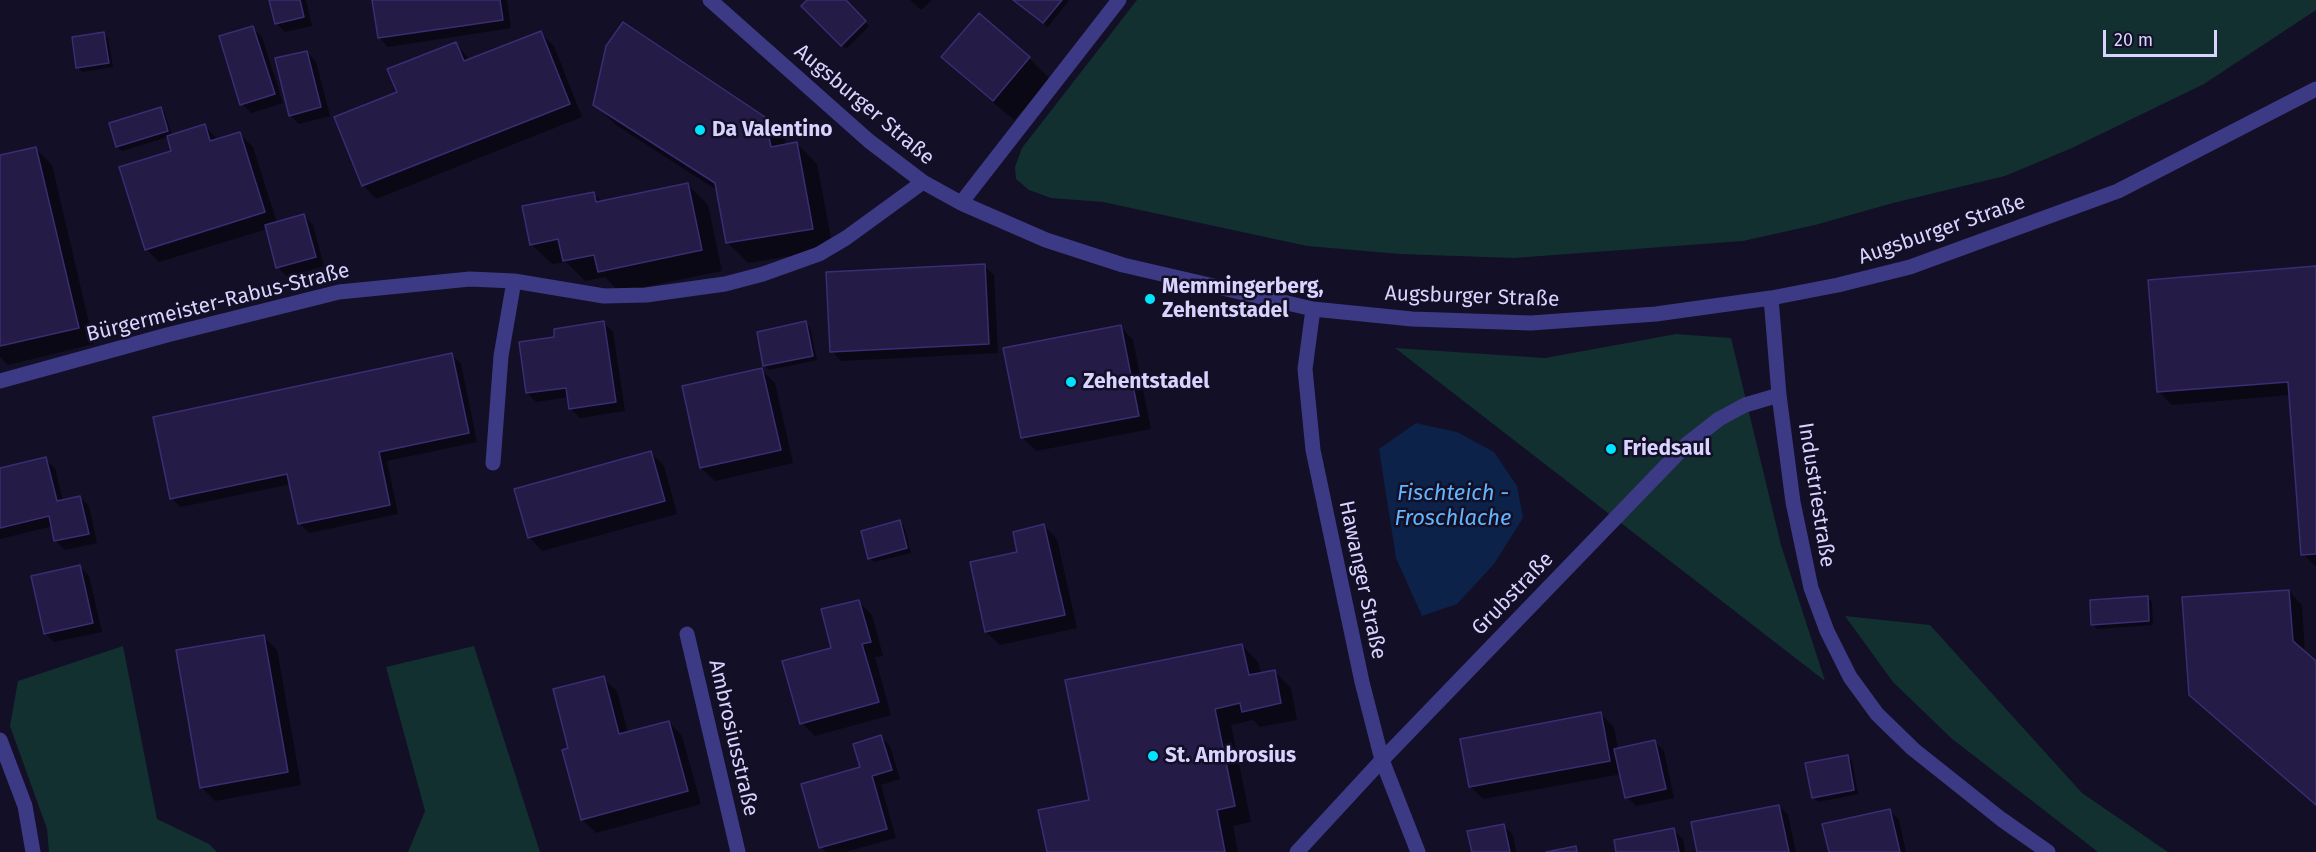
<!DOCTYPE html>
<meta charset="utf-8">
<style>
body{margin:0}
#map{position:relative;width:2316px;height:852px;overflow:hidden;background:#130f26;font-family:"Fira Sans",sans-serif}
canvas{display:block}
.scale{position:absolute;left:2103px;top:30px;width:114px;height:27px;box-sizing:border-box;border:3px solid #d9d4ff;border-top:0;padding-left:8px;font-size:18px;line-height:21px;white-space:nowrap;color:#d9d4ff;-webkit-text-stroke:4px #130f26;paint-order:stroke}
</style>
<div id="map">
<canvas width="2316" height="852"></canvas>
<div class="scale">20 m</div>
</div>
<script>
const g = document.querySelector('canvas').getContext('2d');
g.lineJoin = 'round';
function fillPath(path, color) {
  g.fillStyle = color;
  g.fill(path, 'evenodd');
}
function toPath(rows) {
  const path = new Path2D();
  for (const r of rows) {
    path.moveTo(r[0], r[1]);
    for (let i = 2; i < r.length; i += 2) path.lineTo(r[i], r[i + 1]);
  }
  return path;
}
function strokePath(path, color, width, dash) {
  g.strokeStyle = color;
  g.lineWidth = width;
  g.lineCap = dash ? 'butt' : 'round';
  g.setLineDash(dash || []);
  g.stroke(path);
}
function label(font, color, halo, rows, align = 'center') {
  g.font = font + ' "Fira Sans",sans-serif';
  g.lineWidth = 5;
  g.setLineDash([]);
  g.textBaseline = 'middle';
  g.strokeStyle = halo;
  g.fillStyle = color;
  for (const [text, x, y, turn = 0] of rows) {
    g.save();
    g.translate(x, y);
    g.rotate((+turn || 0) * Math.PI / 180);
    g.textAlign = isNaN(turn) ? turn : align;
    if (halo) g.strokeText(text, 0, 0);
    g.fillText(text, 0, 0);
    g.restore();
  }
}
const green = toPath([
 [1137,0,2316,0,2316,10,2204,84,2072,148,2005,176,1893,203,1815,225,1743,241,1514,258,1400,254,1307,246,1103,202,1051,198,1029,190,1016,179,1015,167,1022,148],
 [1676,334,1731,338,1781,545,1825,681,1395,348,1545,358],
 [1845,616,1930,625,2082,793,2168,852,2098,852,1951,738,1893,682],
 [123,646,157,819,209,844,217,852,49,852,47,829,10,726,18,681],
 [474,646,540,852,408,852,425,811,386,667]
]);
const water = toPath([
 [1416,423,1457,432,1494,452,1517,486,1523,518,1494,564,1457,604,1422,616,1396,558,1379,449]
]);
const shadow = toPath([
 [271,0,306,0,312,26,285,32,276,23],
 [374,0,507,0,511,28,388,47,379,37],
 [809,0,844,0,869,26,846,49,803,6],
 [910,0,932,0,921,10],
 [1014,0,1069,0,1048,27],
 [979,15,1029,58,1050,79,1014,120,963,77,943,57],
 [253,28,262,37,283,103,251,113,242,104],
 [540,33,554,46,582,117,376,199,363,185,399,93,456,44,470,60],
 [104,34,108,38,113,67,82,72,78,67],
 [307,52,316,62,330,116,299,124,290,115],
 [595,104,764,119,785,140,786,146,797,144,817,164,833,249,748,263,728,243,718,191,616,125],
 [161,108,165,113,172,136,205,126,218,140,240,134,253,147,277,223,304,216,313,225,324,266,287,277,278,267,267,229,159,262,146,249,173,152,168,137,122,151,117,147],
 [35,148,52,165,94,344,8,365,0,357,0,157],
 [688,185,708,205,722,271,619,292,605,277,585,281,566,262,552,264,531,244,593,193,602,202],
 [984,266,994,275,998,353,841,361,832,351],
 [2316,268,2316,567,2303,554,2290,395,2172,405,2158,391],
 [604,323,613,332,625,411,580,418,570,408,569,397,536,402,527,393,556,339],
 [806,323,810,327,817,360,769,370,765,365],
 [1120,326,1133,340,1151,429,1036,451,1023,438],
 [452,355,461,364,477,442,387,461,398,514,309,533,299,523,291,484,181,507,171,498],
 [761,370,775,383,793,463,715,481,701,468],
 [651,453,664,466,677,514,542,551,529,537],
 [45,459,55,468,63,501,80,497,89,506,97,543,65,550,56,541,53,526,0,539,0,470],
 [900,522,904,526,911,553,874,562,869,558],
 [1044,526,1057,539,1077,628,1000,645,986,632,1019,553],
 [80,567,89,576,102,632,54,642,45,633],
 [2289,591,2302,605,2305,654,2316,663,2316,805,2190,695],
 [2147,598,2152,602,2153,625,2097,629,2093,625],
 [859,602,872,615,883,656,875,657,891,715,815,736,802,723,833,649],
 [263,636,277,650,301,785,215,801,201,787],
 [1242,645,1258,662,1261,674,1274,671,1291,688,1297,720,1260,727,1253,720,1231,725,1251,822,1233,826,1238,852,1048,852,1091,801],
 [603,678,617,691,628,733,669,722,682,736,701,804,596,833,583,820,564,751,570,749],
 [1601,714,1614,727,1618,749,1654,741,1664,751,1674,798,1636,806,1627,797,1622,774,1483,799,1470,786],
 [880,736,890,746,900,779,881,785,896,838,845,852,826,852,821,847],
 [1847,757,1852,761,1858,794,1818,802,1813,797],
 [1779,806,1788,815,1796,852,1699,852],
 [1890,811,1899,820,1906,852,1830,852],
 [1504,826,1513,835,1516,852,1473,852],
 [1673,830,1683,839,1685,852,1618,852]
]);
const building = toPath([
 [269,0,300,0,304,17,275,24,269,0],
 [372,0,500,0,503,20,378,38,372,0],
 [807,0,846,0,866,21,841,46,801,6,807,0],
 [1013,0,1062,0,1043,23,1013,0],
 [979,13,1030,57,993,101,941,57,979,13],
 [623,22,765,117,771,147,797,142,813,229,726,243,715,183,593,105,606,46,623,22],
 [253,26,275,94,240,105,219,36,253,26],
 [541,31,570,104,362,186,334,117,397,92,387,69,456,42,464,61,541,31],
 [104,32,109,63,76,68,72,37,104,32],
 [307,51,321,107,289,116,275,58,307,51],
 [161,107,168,131,116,147,109,123,161,107],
 [205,124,210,141,240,132,265,212,145,250,119,167,171,151,167,136,205,124],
 [36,147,79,328,0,346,0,155,36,147],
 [688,183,702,250,598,272,594,255,563,261,558,239,530,245,522,206,594,192,596,202,688,183],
 [304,214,316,257,276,268,265,225,304,214],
 [985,264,989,344,830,352,826,272,985,264],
 [2316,266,2316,554,2301,555,2288,382,2157,392,2148,280,2316,266],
 [604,321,616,402,569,409,566,388,526,393,519,342,554,337,554,329,604,321],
 [806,321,813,356,763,366,757,332,806,321],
 [1121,325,1139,416,1021,438,1003,348,1121,325],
 [452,353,469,433,379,452,390,505,298,524,287,474,170,499,153,417,452,353],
 [762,368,781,450,700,468,682,386,762,368],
 [651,451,665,501,528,538,514,489,651,451],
 [46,457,57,501,80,496,89,534,54,541,49,516,0,528,0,468,46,457],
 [900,520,907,548,868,559,861,531,900,520],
 [1044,524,1065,615,985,632,970,562,1017,552,1013,532,1044,524],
 [80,565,93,623,44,634,31,576,80,565],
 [2289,590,2293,641,2316,661,2316,805,2189,695,2182,597,2289,590],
 [2148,596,2149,621,2091,625,2090,600,2148,596],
 [859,600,871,642,862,644,879,702,800,724,782,661,831,648,821,609,859,600],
 [264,635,288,772,200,788,176,650,264,635],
 [1242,644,1249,675,1275,670,1281,703,1242,712,1240,703,1215,709,1235,806,1217,810,1225,852,1047,852,1038,810,1089,800,1065,680,1242,644],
 [604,676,619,734,669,721,688,791,581,820,562,750,568,748,553,689,604,676],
 [1601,712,1610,761,1469,787,1460,739,1601,712],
 [881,735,892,770,872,776,887,829,819,848,801,784,860,767,853,744,881,735],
 [1655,740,1666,789,1625,798,1614,749,1655,740],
 [1848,755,1854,790,1812,798,1805,763,1848,755],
 [1779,805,1789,852,1697,852,1691,822,1779,805],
 [1890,809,1900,852,1829,852,1822,824,1890,809],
 [1504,824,1510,852,1472,852,1467,831,1504,824],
 [1674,828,1679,852,1616,852,1614,840,1674,828],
 [1576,846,1577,852,1546,852,1576,846]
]);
const minor = toPath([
 [710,0,869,141,923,182,961,203,1046,240,1123,265,1313,309,1412,319,1531,323,1656,314,1771,298,1838,285,1910,267,2118,191,2316,89],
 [961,203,1119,0],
 [1771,298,1779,395,1793,502,1811,588,1827,631,1850,677,1877,714,1913,749,2001,819,2048,852],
 [1313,309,1305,369,1313,450,1362,682,1382,760,1418,852],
 [0,381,167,335,339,292,470,279,514,281,604,296,646,295,725,284,763,274,819,254,846,238,923,182],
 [493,463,501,356,514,281],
 [687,634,738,852],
 [0,740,25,806,33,852],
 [1297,852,1382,760,1687,444,1719,419,1745,405,1779,395]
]);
const markers = [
 [700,130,6,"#00e5ff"],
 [1150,299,6,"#00e5ff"],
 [1071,382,6,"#00e5ff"],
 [1611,449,6,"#00e5ff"],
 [1153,756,6,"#00e5ff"]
];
const streetNames = [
 ["Augsburger Straße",864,105,40],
 ["Augsburger Straße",1942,230,-19],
 ["Augsburger Straße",1472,297,2],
 ["Bürgermeister-Rabus-Straße",218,303,-14],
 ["Industriestraße",1816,495,81],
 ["Hawanger Straße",1362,580,78],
 ["Grubstraße",1513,594,-46],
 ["Ambrosiusstraße",733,738,77]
];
const poiNames = [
 ["Da Valentino",712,130],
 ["Memmingerberg,",1162,287],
 ["Zehentstadel",1162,311],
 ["Zehentstadel",1083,382],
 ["Friedsaul",1623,449],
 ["St. Ambrosius",1165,756]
];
const waterNames = [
 ["Fischteich -",1453,494],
 ["Froschlache",1453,519]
];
fillPath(green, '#12302f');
fillPath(water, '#0c2248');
fillPath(shadow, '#0007');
fillPath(building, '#241b47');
strokePath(building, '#3b2d73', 1.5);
strokePath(minor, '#3d3a85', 15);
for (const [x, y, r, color] of markers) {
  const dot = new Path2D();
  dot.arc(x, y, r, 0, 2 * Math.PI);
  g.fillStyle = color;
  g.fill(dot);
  strokePath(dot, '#130f26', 2);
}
label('21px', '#d9d4ff', '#130f26', streetNames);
label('bold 21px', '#d9d4ff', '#130f26', poiNames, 'left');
label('italic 22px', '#62b6ff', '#130f26', waterNames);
</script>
